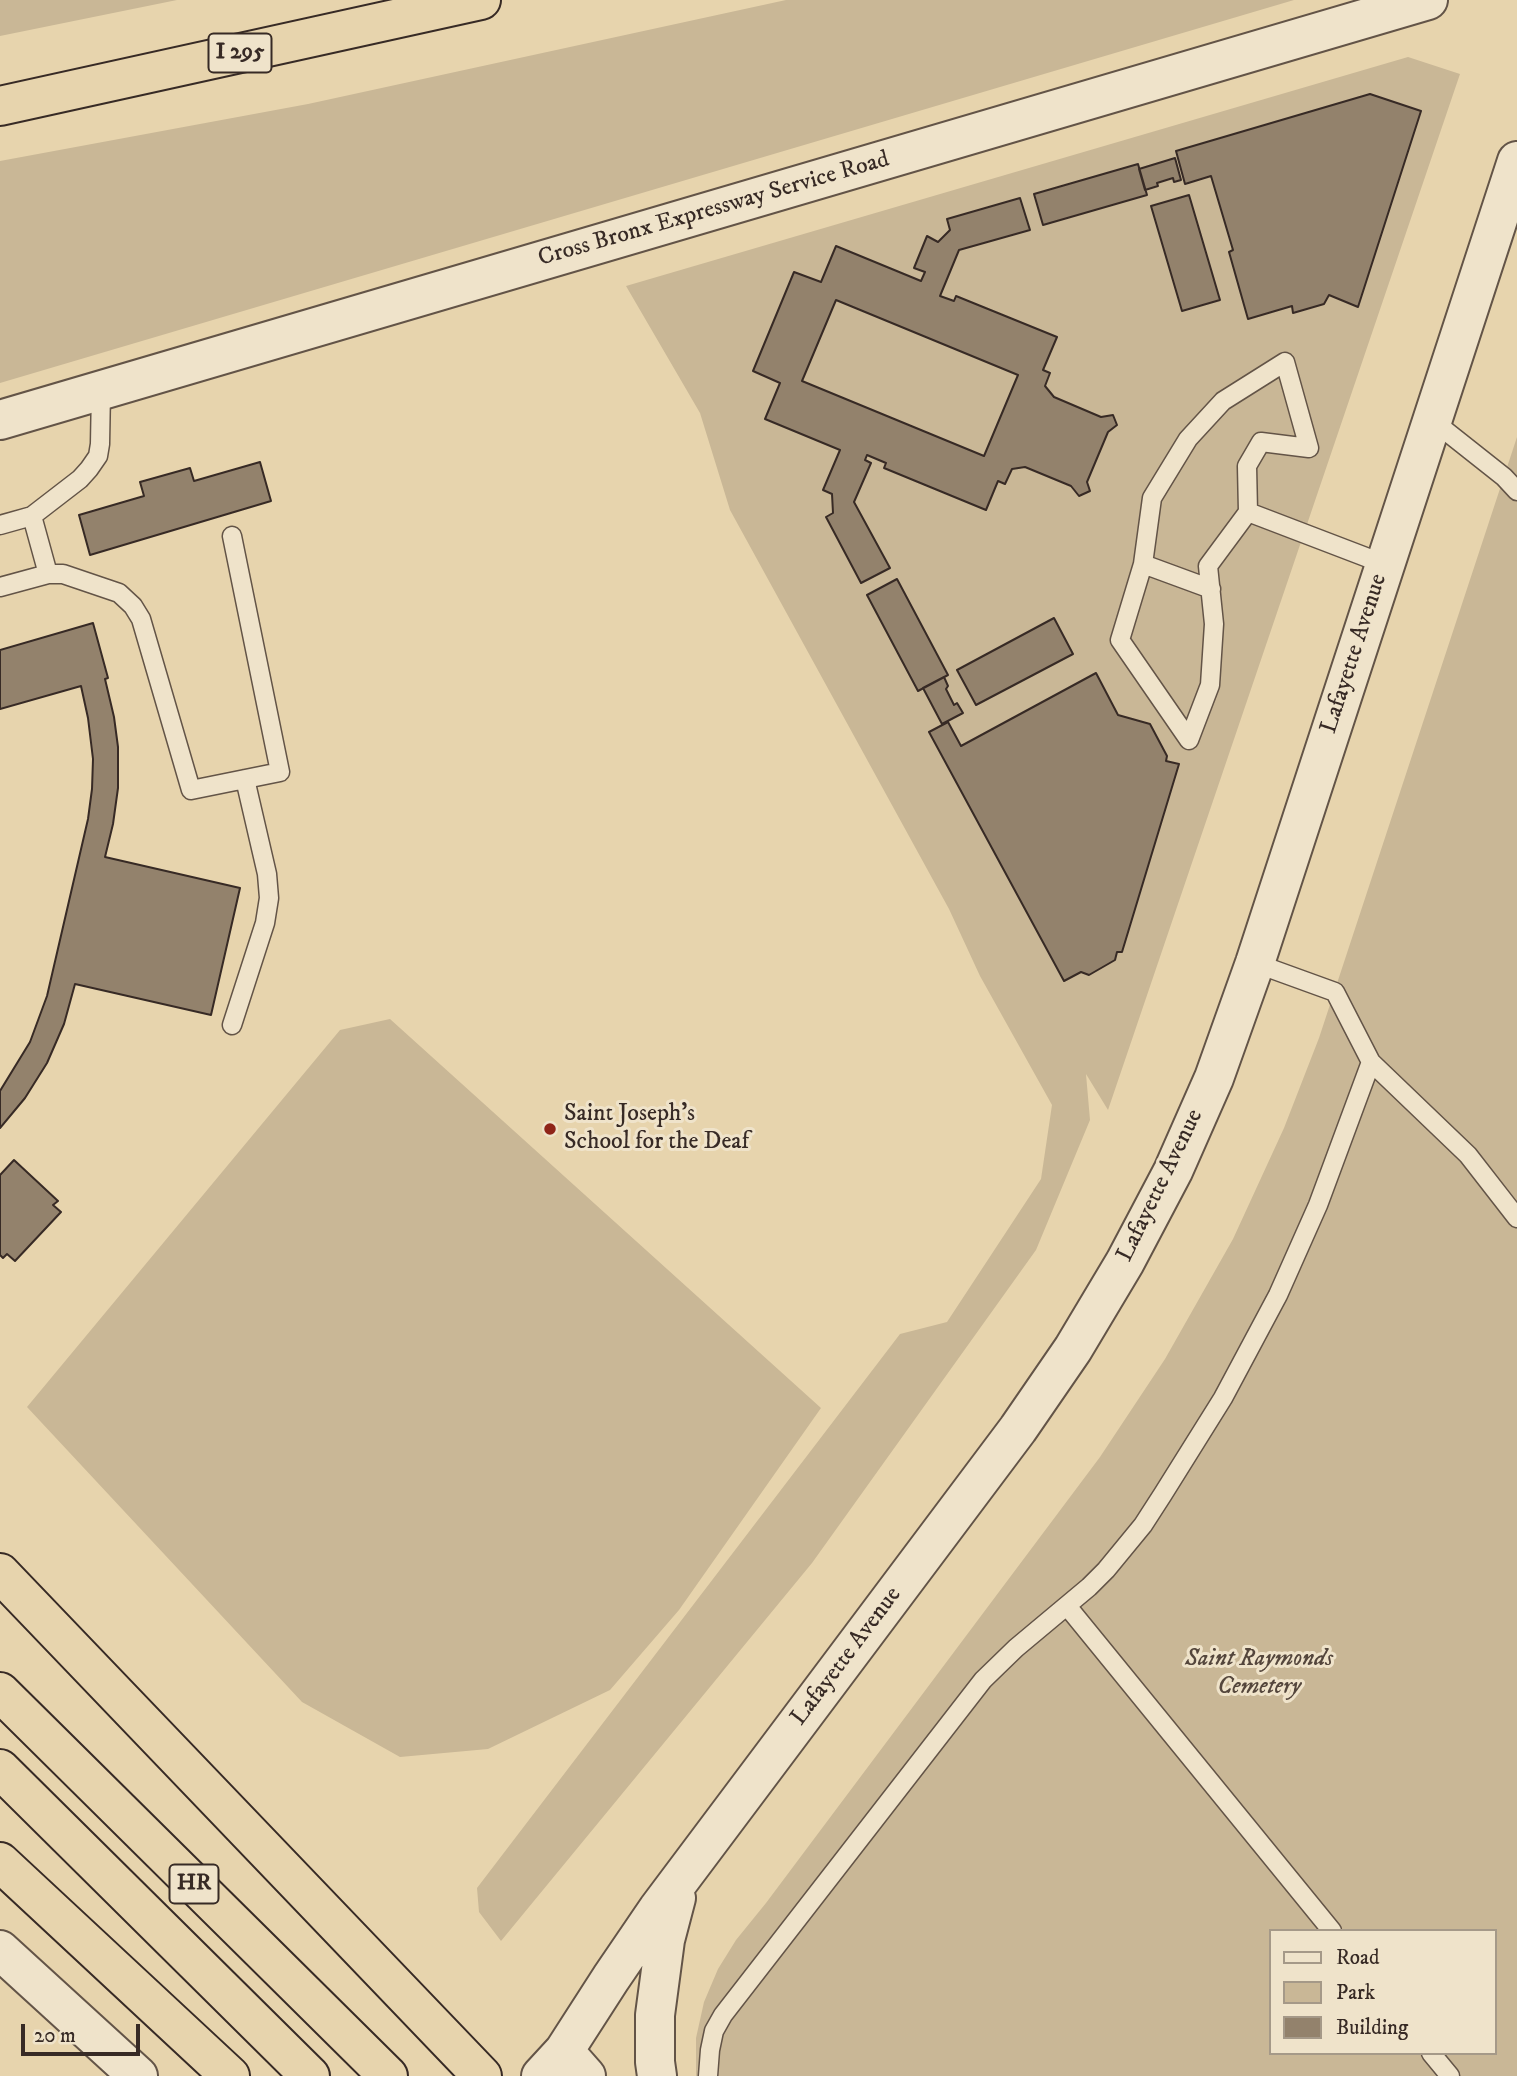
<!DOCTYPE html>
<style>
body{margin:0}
#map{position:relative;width:1517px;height:2076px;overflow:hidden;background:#e7d4ad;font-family:"IM FELL DW Pica",serif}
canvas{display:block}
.legend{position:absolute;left:1269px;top:1929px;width:228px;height:126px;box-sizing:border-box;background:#efe3ca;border:2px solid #a59988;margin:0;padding:9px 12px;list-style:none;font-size:21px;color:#372a25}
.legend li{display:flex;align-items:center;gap:14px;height:35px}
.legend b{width:35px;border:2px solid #a59988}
.scale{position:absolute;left:21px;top:2024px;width:119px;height:32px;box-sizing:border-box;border:4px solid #372a25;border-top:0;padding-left:9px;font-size:21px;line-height:24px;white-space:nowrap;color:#372a25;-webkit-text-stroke:5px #efe3ca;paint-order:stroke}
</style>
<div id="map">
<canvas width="1517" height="2076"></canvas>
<ul class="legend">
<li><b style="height:9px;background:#efe3ca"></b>Road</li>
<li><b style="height:19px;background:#c9b796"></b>Park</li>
<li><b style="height:19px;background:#93826c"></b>Building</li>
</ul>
<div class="scale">20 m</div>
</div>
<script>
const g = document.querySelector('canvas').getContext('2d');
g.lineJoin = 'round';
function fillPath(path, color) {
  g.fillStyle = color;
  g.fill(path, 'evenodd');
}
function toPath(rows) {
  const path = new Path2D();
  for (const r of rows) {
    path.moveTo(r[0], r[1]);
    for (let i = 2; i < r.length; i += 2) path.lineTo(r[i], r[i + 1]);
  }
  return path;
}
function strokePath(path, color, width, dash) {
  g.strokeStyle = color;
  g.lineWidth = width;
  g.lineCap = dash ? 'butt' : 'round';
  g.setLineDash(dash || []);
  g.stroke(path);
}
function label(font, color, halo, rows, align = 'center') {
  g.font = font + ' "IM FELL DW Pica",serif';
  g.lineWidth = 6;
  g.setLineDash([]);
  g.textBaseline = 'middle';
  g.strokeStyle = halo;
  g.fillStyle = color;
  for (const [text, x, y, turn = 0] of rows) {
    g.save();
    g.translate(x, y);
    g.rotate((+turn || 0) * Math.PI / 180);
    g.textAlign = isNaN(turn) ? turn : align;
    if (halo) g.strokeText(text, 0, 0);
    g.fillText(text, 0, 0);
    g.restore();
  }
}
const green = toPath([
 [0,0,177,0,0,36],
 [786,0,1294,0,0,383,0,161,308,104],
 [1408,57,1460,74,1108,1110,1086,1074,1090,1120,1036,1250,812,1563,501,1941,479,1912,477,1888,900,1334,947,1322,1041,1179,1052,1105,980,976,949,909,730,510,700,413,626,286],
 [1517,437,1517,2076,696,2076,696,2038,704,2002,718,1969,736,1940,766,1903,1100,1457,1165,1359,1233,1239,1284,1128,1319,1038],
 [1270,1931,1494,1931,1494,2053,1270,2053],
 [390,1019,821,1408,679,1610,610,1690,488,1749,400,1757,302,1702,27,1407,340,1030]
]);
const building = toPath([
 [1370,94,1421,111,1358,307,1329,295,1324,304,1293,313,1292,306,1248,319,1229,252,1233,250,1211,176,1185,184,1176,151,1370,94],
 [1175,158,1181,180,1174,182,1173,178,1157,183,1158,186,1145,190,1139,169,1175,158],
 [1138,164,1147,195,1043,225,1034,194,1138,164],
 [1189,195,1220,300,1182,311,1151,206,1189,195],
 [1020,198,1030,230,959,250,940,296,954,301,956,296,1057,337,1043,370,1050,373,1045,386,1054,397,1101,417,1113,415,1117,425,1108,432,1087,482,1090,491,1079,496,1071,486,1025,467,1012,469,1005,484,998,481,986,510,884,468,886,463,867,455,865,460,871,463,854,502,890,568,861,583,826,517,833,513,832,494,823,490,840,450,765,419,780,383,753,371,794,272,821,282,836,246,921,281,925,272,914,268,927,236,938,242,950,230,947,219,1020,198],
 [836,300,1018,375,984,456,802,381,836,300],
 [260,462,271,501,90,555,79,515,144,496,140,482,190,468,194,481,260,462],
 [897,579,948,675,918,691,867,595,897,579],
 [1054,618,1073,654,976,705,957,670,1054,618],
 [93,623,108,678,105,679,114,717,118,747,118,788,113,824,105,857,240,888,211,1015,75,984,64,1024,47,1063,25,1098,0,1128,0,1091,30,1042,47,996,88,819,92,789,93,759,88,718,81,686,0,709,0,650,93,623],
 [1096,673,1118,715,1150,724,1167,756,1166,761,1179,764,1122,952,1117,952,1115,960,1089,975,1081,972,1064,981,929,732,948,722,961,746,1096,673],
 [944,677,948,686,946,689,954,705,957,703,963,713,942,724,923,688,944,677],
 [14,1160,58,1201,53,1205,61,1212,15,1261,7,1254,3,1258,0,1255,0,1175,14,1160]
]);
const service = toPath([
 [1432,420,1504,477,1517,491],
 [1248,512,1208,566,1214,624,1210,685,1189,740,1120,640,1143,564,1152,498,1188,439,1223,401,1285,362,1309,448,1261,442,1247,466,1248,512,1384,564],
 [32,516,48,574],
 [0,525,32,516,80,479,89,469,98,456,100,444,101,390],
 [1143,564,1211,589],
 [0,587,48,574,63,574,119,593,133,606,141,619,191,790,280,772,232,536],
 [1255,963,1335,992,1371,1062,1468,1155,1517,1218],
 [232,1025,265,923,269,898,267,874,245,779],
 [1067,1606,1332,1931],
 [1431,2053,1450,2076],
 [708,2076,710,2050,714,2031,723,2015,983,1680,1016,1648,1089,1587,1106,1570,1143,1525,1163,1494,1223,1398,1278,1295,1318,1205,1371,1062]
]);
const tertiary = toPath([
 [0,420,1428,0],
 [0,1950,138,2076],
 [564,2051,586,2076],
 [541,2076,564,2051,611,1978,658,1909,1018,1429,1073,1349,1125,1262,1173,1171,1214,1078,1255,963,1517,161],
 [657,2076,655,2062,655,2015,665,1940,676,1898]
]);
const motorway = toPath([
 [0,106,481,0],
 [0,1573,482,2076],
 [0,1692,388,2076],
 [0,1769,310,2076],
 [0,1862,230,2076]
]);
const markers = [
 [550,1129,7,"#8f2418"]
];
const shields = [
 [240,53,63],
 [194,1884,49]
];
const shieldNames = [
 ["I 295",240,53],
 ["HR",194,1884]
];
const streetNames = [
 ["Cross Bronx Expressway Service Road",714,210,-16],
 ["Lafayette Avenue",1355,654,-72],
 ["Lafayette Avenue",1161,1186,-64],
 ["Lafayette Avenue",847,1657,-53]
];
const poiNames = [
 ["Saint Joseph's",564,1115],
 ["School for the Deaf",564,1143]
];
const parkNames = [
 ["Saint Raymonds",1259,1660],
 ["Cemetery",1259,1688]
];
fillPath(green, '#c9b796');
fillPath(building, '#93826c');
strokePath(building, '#372a25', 2);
strokePath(service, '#635447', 21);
strokePath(tertiary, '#635447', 42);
strokePath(motorway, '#372a25', 42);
strokePath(service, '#efe3ca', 18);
strokePath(tertiary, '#efe3ca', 38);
strokePath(motorway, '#e7d4ad', 38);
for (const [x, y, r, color] of markers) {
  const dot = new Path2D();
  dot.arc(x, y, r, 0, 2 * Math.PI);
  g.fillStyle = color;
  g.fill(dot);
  strokePath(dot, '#efe3ca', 2.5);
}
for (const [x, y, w] of shields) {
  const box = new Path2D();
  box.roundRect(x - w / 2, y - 19.5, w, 39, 5);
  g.fillStyle = '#efe3ca';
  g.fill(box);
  strokePath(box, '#372a25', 2);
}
label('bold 23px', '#372a25', null, shieldNames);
label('24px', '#372a25', '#efe3ca', streetNames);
label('24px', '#372a25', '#efe3ca', poiNames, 'left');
label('italic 24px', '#54463c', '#efe3ca', parkNames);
</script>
